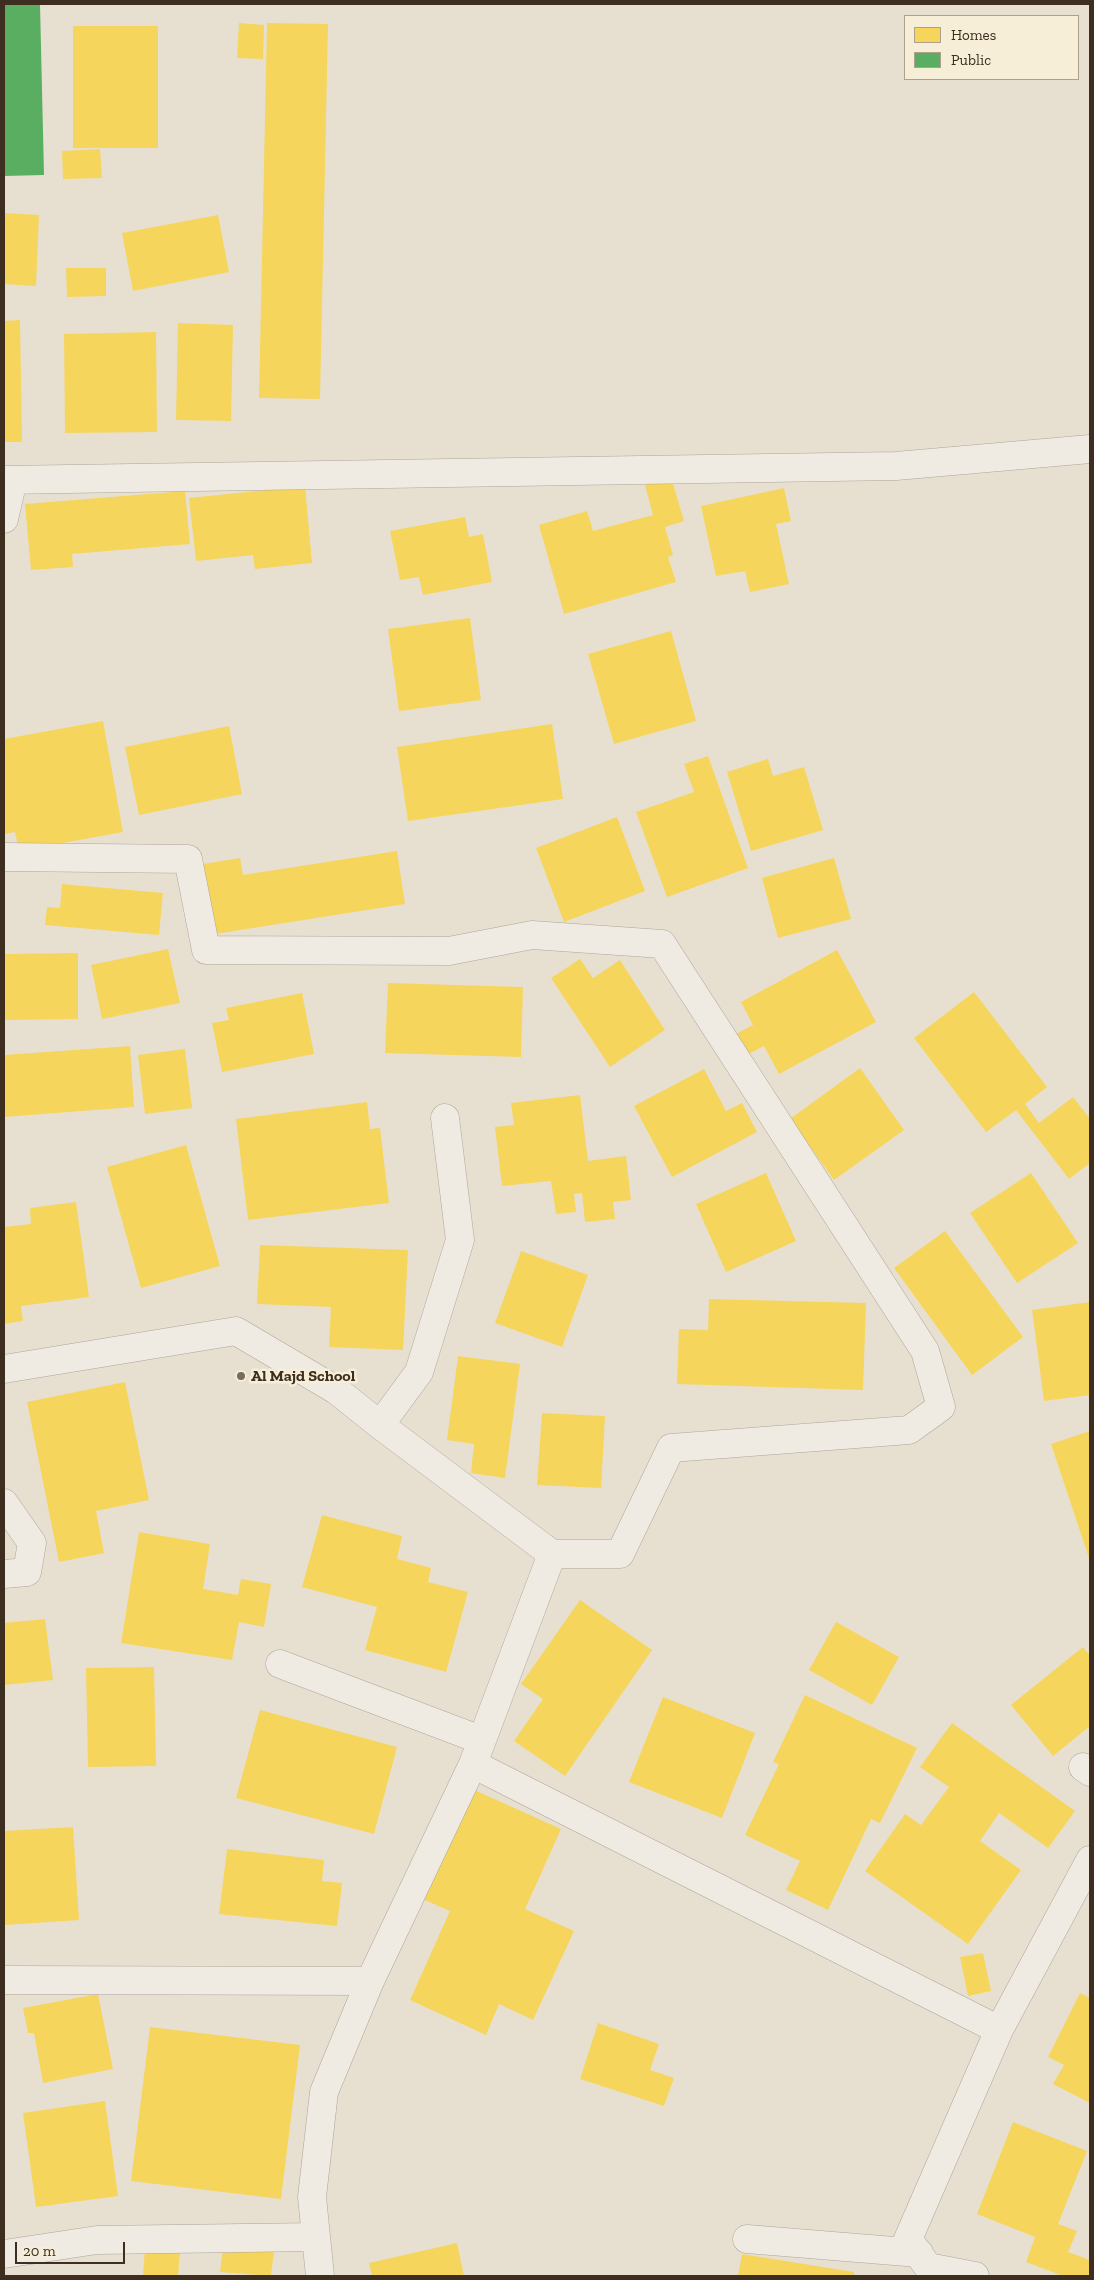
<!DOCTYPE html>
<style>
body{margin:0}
#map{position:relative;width:1094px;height:2280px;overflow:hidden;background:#e7e0d1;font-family:"Zilla Slab",serif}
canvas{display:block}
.frame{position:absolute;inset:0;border:5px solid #3d2e20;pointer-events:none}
.legend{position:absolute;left:904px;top:15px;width:175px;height:65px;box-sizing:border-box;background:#f7eed8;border:1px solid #ada18e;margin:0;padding:6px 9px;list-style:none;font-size:15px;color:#3d2e20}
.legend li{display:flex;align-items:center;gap:10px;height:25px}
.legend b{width:25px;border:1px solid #ada18e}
.scale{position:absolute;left:15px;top:2242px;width:110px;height:22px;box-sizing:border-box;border:2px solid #3d2e20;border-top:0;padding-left:6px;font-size:15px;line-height:18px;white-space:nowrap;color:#3d2e20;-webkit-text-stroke:4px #f7eed8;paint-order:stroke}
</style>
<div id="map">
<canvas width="1094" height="2280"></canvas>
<div class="frame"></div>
<ul class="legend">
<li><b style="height:14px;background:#f6d55c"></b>Homes</li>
<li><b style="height:14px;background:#5aae61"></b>Public</li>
</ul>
<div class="scale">20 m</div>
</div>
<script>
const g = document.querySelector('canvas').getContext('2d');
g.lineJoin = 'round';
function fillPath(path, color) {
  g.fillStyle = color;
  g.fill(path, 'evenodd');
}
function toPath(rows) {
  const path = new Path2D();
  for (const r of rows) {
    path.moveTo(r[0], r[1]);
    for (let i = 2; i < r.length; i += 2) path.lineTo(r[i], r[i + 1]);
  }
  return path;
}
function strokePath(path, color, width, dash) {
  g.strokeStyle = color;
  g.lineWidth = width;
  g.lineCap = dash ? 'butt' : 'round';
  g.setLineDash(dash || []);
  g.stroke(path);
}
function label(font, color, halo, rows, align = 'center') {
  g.font = font + ' "Zilla Slab",serif';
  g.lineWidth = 5;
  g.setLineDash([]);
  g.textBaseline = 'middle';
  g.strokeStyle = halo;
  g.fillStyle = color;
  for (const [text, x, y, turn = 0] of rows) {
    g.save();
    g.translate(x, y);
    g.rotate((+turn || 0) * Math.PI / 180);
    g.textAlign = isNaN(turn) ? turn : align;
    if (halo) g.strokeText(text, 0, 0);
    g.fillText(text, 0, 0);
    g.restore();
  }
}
const homes = toPath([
 [239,23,264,25,263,59,237,58],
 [267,23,328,24,320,399,259,398],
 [73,26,158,26,158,148,73,148],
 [100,149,102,178,63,179,62,151],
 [4,213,39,215,36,286,4,284],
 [218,215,229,272,133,291,122,233],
 [66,268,106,268,106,296,67,297],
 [20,320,22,442,4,442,4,321],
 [178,323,233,325,231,421,176,420],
 [156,332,157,432,65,433,64,334],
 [671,477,684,521,665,527,673,555,668,557,676,582,564,614,539,525,587,511,593,531,653,515,645,485],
 [305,486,312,563,255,569,253,555,196,561,189,498],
 [784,488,791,521,776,524,789,584,750,592,745,571,716,576,701,506],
 [185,491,190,544,72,554,73,567,31,570,25,504],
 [465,517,469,537,483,534,492,582,423,595,419,577,400,580,390,531],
 [470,618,481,700,399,711,388,629],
 [671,631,696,721,614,744,588,654],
 [103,721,123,832,19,851,15,832,4,834,4,739],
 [552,724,563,799,408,821,397,747],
 [229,726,242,794,139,815,125,747],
 [708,756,748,868,667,897,636,812,694,792,684,764],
 [768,759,773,776,804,767,823,830,751,851,727,772],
 [617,817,645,891,564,922,536,848],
 [397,851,405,904,215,934,203,864,240,858,243,875],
 [834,858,851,919,778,938,762,878],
 [62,884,163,893,159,935,45,925,47,907,60,908],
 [168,949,180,1003,102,1019,91,965],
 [837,950,876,1022,779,1074,764,1046,743,1057,732,1036,753,1025,741,1002],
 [78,953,78,1019,4,1020,4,954],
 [580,959,593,978,620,960,665,1030,610,1067,551,978],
 [388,983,523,987,521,1057,385,1053],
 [974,992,1047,1087,1025,1104,1039,1123,1073,1097,1090,1119,1090,1163,1069,1179,1016,1110,986,1132,914,1038],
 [302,993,314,1054,222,1072,212,1023,229,1020,226,1008],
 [130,1046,134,1107,4,1117,4,1055],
 [185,1049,192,1108,145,1114,138,1055],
 [860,1068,904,1130,834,1180,790,1119],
 [704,1069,726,1111,742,1103,757,1132,672,1177,634,1106],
 [580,1095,588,1161,626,1156,631,1200,613,1202,615,1219,585,1222,582,1193,574,1194,576,1212,556,1214,551,1181,502,1186,495,1127,514,1125,511,1103],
 [367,1102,370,1129,380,1128,389,1203,248,1220,236,1119],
 [186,1145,220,1266,141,1288,107,1167],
 [766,1173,796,1241,726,1272,696,1204],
 [1031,1173,1078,1243,1017,1283,970,1213],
 [76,1202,89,1297,21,1306,23,1321,4,1324,4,1227,31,1224,30,1208],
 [945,1231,1023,1337,972,1375,894,1268],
 [260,1245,408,1250,403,1350,329,1347,331,1307,257,1304],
 [521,1251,588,1275,562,1347,495,1323],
 [709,1299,866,1303,863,1390,677,1384,679,1329,708,1330],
 [1090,1302,1090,1395,1044,1401,1032,1310],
 [458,1356,520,1364,505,1478,471,1473,474,1444,447,1440],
 [125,1382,149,1500,96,1511,104,1553,59,1562,27,1402],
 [542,1413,605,1416,601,1488,537,1485],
 [1090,1431,1090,1561,1051,1444],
 [322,1515,402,1536,397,1559,431,1568,428,1582,468,1592,446,1672,365,1650,377,1607,302,1587],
 [139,1532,210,1544,203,1589,238,1595,241,1579,271,1584,264,1627,239,1622,232,1660,121,1643],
 [580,1600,652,1650,565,1776,514,1741,543,1699,521,1684],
 [45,1619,53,1680,4,1685,4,1623],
 [836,1622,899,1657,872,1705,809,1670],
 [1083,1647,1090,1656,1090,1726,1053,1756,1011,1705],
 [154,1667,156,1766,88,1767,86,1668],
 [805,1695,917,1748,880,1823,871,1819,828,1910,786,1890,800,1861,745,1835,779,1764,773,1762],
 [663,1697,755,1733,722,1818,629,1782],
 [260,1710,397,1747,374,1834,236,1798],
 [952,1723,1075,1811,1048,1848,999,1813,980,1841,1021,1870,968,1944,865,1871,905,1814,921,1825,949,1787,920,1767],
 [470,1788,561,1829,525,1909,574,1931,533,2020,499,2004,486,2035,410,2000,450,1911,420,1898],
 [73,1827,79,1920,4,1925,4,1831],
 [227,1849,324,1860,322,1881,342,1883,337,1926,219,1914],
 [983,1953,991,1991,968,1996,960,1957],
 [1080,1993,1090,1998,1090,2103,1053,2084,1064,2065,1048,2057],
 [98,1994,113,2069,43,2083,34,2033,28,2033,23,2008],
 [598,2023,659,2044,650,2070,674,2078,664,2106,580,2079],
 [150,2027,300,2045,281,2199,131,2181],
 [105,2101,118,2196,36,2207,23,2113],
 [1013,2122,1087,2151,1058,2224,1077,2231,1068,2252,1090,2260,1090,2276,1063,2276,1026,2262,1035,2237,977,2214],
 [457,2243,464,2276,372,2276,369,2263],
 [223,2246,274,2251,271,2276,220,2272],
 [145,2248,180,2250,178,2276,143,2276],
 [742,2254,854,2272,854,2276,738,2276]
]);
const public = toPath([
 [4,4,40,4,44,175,4,176]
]);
const minor = toPath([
 [4,480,896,466,1090,449],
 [4,519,13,480],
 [4,857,188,859,206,950,449,951,532,935,662,944,925,1351,941,1407,909,1430,671,1448,620,1554,552,1554],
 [4,1369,236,1331,336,1390,380,1425,552,1554,473,1764,370,1981,324,2092,312,2197,320,2276],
 [380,1425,419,1372,460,1240,445,1118],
 [4,1503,32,1543,27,1572,4,1574],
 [280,1664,481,1740],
 [473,1764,999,2030,908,2239,928,2267,975,2276],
 [1083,1767,1090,1772],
 [4,1980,370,1981],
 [999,2030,1090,1860],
 [747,2239,919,2253],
 [4,2254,97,2240,316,2237]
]);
const markers = [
 [241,1376,5,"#786c5e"]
];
const poiNames = [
 ["Al Majd School",251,1376]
];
fillPath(homes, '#f6d55c');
fillPath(public, '#5aae61');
strokePath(minor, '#ada599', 29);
strokePath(minor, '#efebe3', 28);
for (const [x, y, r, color] of markers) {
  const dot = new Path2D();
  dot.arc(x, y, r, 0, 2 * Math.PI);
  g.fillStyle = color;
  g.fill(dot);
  strokePath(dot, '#f7eed8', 2);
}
label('bold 16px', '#3d2e20', '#f7eed8', poiNames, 'left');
</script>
